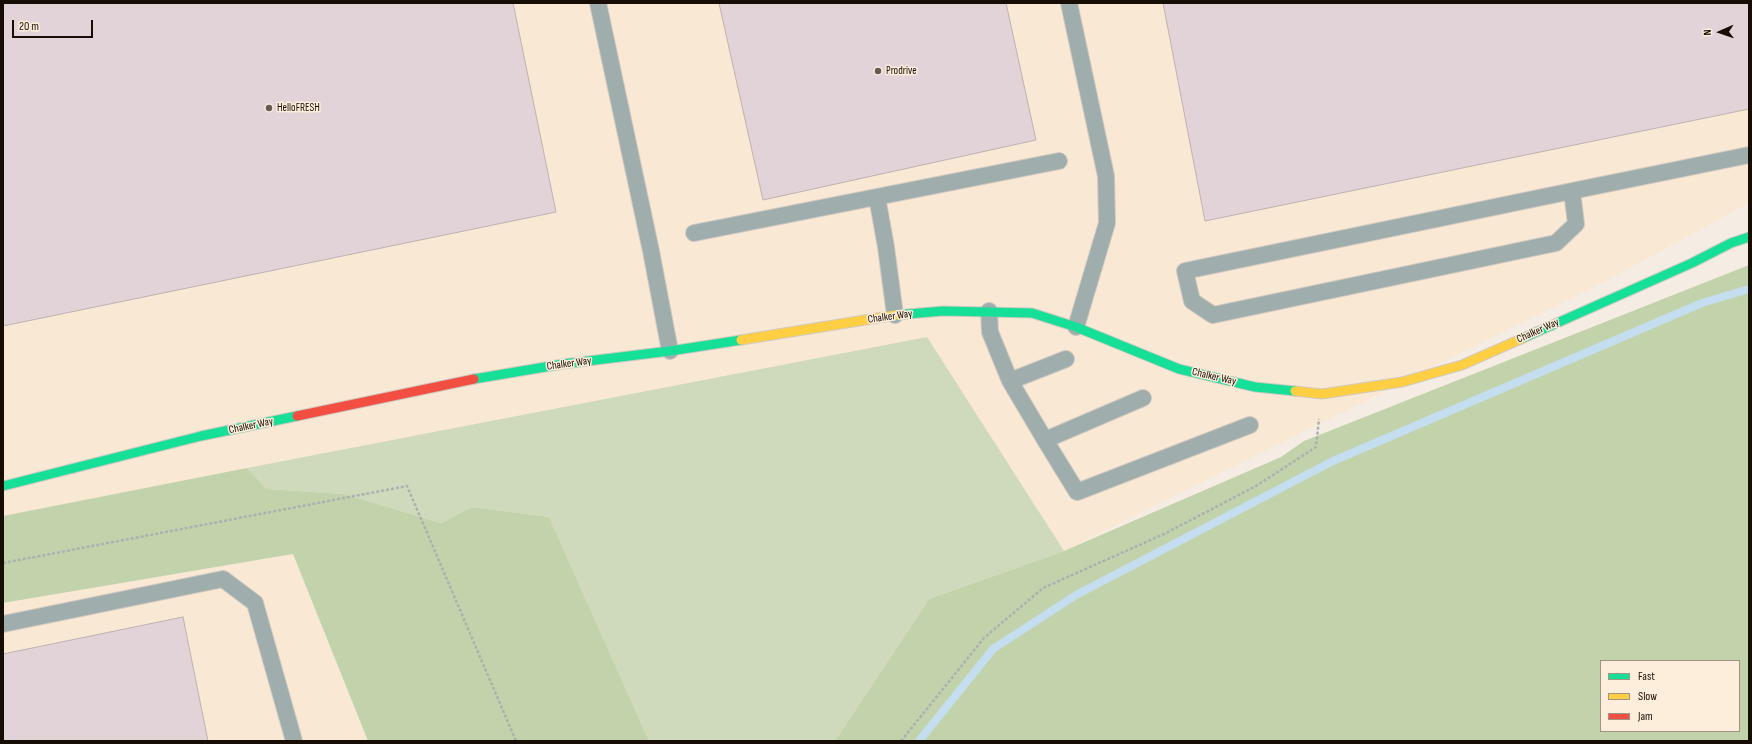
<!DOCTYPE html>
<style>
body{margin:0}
#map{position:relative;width:1752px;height:744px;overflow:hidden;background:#f5ede3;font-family:"Sofia Sans Condensed",sans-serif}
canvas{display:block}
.frame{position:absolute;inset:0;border:4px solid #160d04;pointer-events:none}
.legend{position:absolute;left:1600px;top:660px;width:140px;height:72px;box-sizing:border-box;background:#fdeedb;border:1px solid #a19485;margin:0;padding:5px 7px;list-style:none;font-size:12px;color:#160d04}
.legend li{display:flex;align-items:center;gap:8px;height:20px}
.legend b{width:20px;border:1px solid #a19485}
.north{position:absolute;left:1700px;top:12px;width:40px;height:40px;-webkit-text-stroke:3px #fdeedb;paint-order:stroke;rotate:268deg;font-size:11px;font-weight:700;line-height:16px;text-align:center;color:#160d04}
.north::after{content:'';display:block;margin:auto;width:14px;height:18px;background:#160d04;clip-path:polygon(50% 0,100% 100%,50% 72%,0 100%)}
.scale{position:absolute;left:12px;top:20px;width:81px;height:18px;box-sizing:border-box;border:2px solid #160d04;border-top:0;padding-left:5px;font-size:12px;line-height:14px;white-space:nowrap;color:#160d04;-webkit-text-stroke:3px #fdeedb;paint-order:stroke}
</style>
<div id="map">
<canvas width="1752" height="744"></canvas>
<div class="frame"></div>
<ul class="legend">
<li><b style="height:5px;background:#16e098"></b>Fast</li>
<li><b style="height:5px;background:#ffcf43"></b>Slow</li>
<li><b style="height:5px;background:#f24e42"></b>Jam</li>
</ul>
<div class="north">N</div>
<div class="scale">20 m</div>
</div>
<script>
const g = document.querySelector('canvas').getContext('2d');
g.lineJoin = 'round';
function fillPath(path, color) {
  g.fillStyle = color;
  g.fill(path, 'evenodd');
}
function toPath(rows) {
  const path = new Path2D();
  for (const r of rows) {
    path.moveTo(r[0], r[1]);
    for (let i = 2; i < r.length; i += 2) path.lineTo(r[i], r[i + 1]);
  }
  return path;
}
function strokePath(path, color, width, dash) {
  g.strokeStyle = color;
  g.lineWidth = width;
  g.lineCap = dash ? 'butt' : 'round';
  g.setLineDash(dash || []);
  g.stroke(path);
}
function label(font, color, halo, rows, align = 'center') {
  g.font = font + ' "Sofia Sans Condensed",sans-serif';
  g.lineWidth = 3;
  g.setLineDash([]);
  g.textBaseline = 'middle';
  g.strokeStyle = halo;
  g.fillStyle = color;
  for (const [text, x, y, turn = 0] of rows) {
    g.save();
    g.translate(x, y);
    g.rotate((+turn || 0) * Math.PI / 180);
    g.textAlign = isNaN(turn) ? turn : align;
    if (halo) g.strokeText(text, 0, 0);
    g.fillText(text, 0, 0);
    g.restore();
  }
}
const built = toPath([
 [3,3,1749,3,1749,203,1604,282,1074,546,1281,457,1304,441,1749,265,1749,741,382,741,277,463,3,516],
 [1601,661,1739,661,1739,731,1601,731],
 [293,554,368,741,3,741,3,603]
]);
const green = toPath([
 [927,337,1064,551,929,599,835,741,649,741,549,517,472,507,441,523,344,494,267,489,247,468]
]);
const forest = toPath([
 [1749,265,1749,741,835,741,929,599,1064,551,1281,457,1304,441],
 [1601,661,1739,661,1739,731,1601,731],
 [247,468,267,489,344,494,441,523,472,507,549,517,649,741,368,741,293,554,3,603,3,516]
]);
const stream = toPath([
 [919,741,993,649,1076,595,1333,461,1702,303,1749,289]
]);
const building = toPath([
 [3,3,513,3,556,212,3,326,3,3],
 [719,3,1006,3,1036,140,763,200,719,3],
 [1163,3,1749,3,1749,109,1205,221,1163,3],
 [183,617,208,741,3,741,3,654,183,617]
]);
const path = toPath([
 [3,563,407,486,516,741],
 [901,741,984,638,1043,588,1164,534,1256,486,1316,447,1319,419]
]);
const lane = toPath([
 [598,3,651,251,670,351],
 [1069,3,1106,176,1107,223,1076,327],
 [1572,191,1576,224,1556,243,1213,315,1192,301,1185,271,1572,191,1749,155],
 [877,197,886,247,895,315],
 [694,233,1059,161],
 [989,311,990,332,1010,381,1066,359],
 [1010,381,1045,440,1143,398],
 [1045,440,1077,492,1250,425],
 [3,624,223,579,255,603,294,741]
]);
const fast = toPath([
 [896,315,943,311,1032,313,1076,327,1179,369,1255,387,1295,391],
 [1521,339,1692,263,1731,243,1749,237],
 [474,379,563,364,670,351,741,340],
 [3,486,201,436,297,416]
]);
const slow = toPath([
 [741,340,896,315],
 [1295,391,1322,394,1402,382,1462,365,1521,339]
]);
const jam = toPath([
 [297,416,474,379]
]);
const markers = [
 [878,71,4,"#645b52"],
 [269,108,4,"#645b52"]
];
const poiNames = [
 ["Prodrive",886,71],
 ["HelloFRESH",277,108]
];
const streetNames = [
 ["Chalker Way",890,317,-8],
 ["Chalker Way",1538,331,-24],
 ["Chalker Way",569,364,-8],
 ["Chalker Way",1214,377,13],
 ["Chalker Way",251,426,-12]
];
fillPath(built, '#f9e8d3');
fillPath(green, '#cfdabd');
fillPath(forest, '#c2d3ab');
strokePath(stream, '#c4def0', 8);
fillPath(building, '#e2d3d9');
strokePath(building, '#bcb3b3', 1);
strokePath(lane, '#d0c9c1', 18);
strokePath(fast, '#d0c9c1', 11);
strokePath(slow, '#d0c9c1', 11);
strokePath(jam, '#d0c9c1', 11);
strokePath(path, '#aab2af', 2.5, [3, 2]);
strokePath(lane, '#9fadad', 16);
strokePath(fast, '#16e098', 9);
strokePath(slow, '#ffcf43', 9);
strokePath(jam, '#f24e42', 9);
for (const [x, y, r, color] of markers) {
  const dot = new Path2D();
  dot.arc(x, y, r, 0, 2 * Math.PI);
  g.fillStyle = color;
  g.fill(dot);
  strokePath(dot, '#fdeedb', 1.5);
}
label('11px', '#160d04', '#fdeedb', poiNames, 'left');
label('11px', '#160d04', '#fdeedb', streetNames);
</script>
